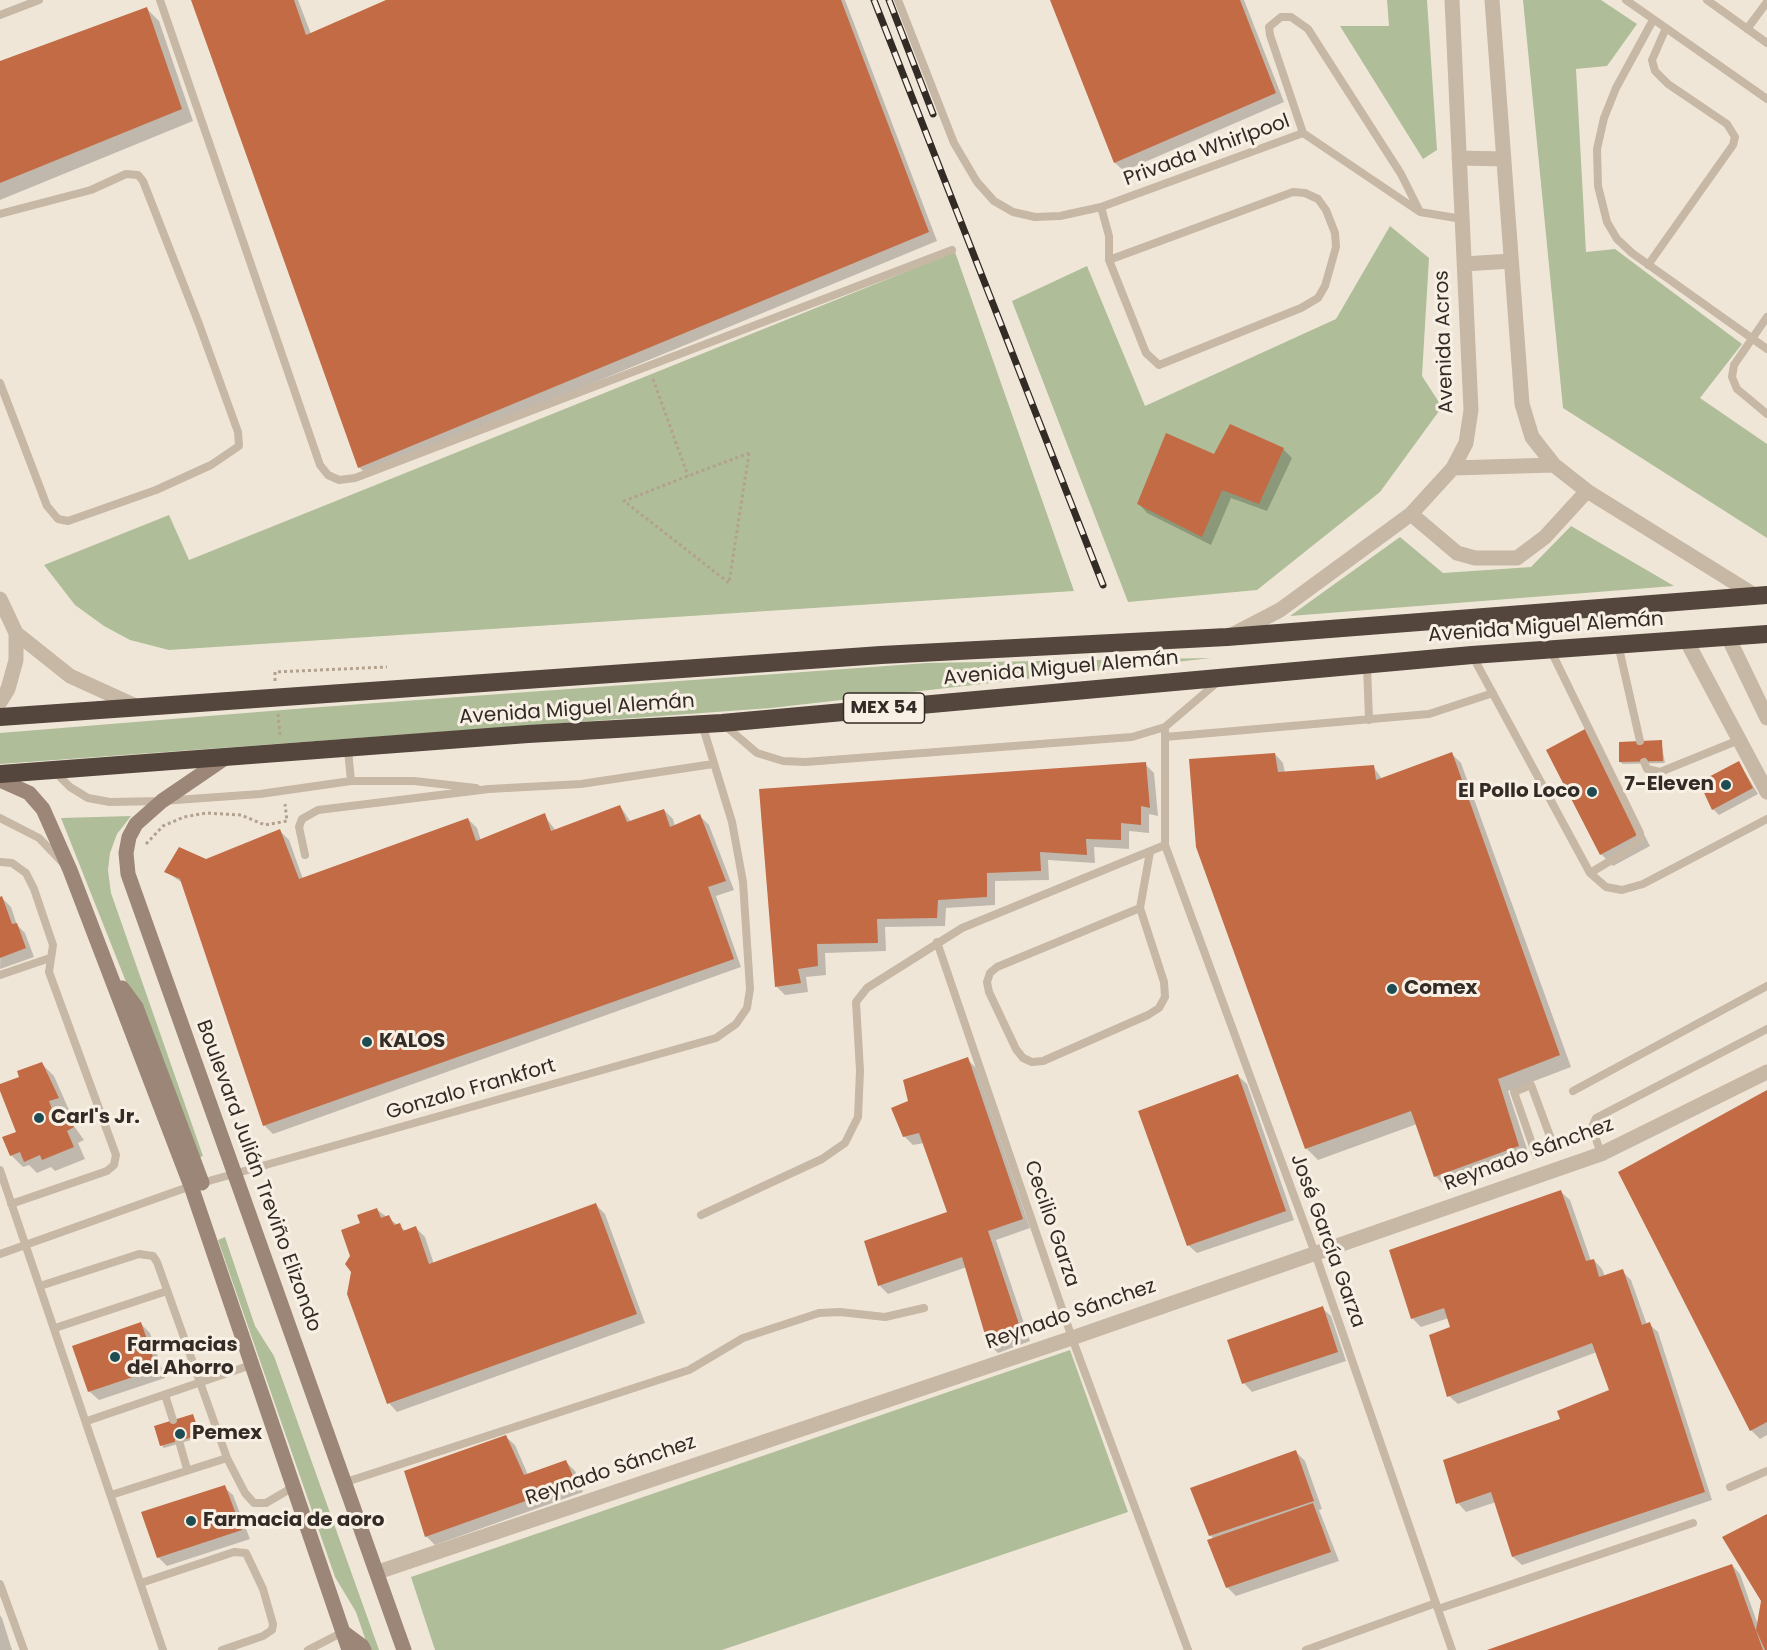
<!DOCTYPE html>
<meta charset="utf-8">
<style>
body{margin:0}
canvas{display:block;background:#f0e6d8}
</style>
<canvas width="1767" height="1650"></canvas>
<script>
const g = document.querySelector('canvas').getContext('2d');
g.lineJoin = 'round';
function fillPath(path, color) {
  g.fillStyle = color;
  g.fill(path, 'evenodd');
}
function toPath(rows) {
  const path = new Path2D();
  for (const r of rows) {
    path.moveTo(r[0], r[1]);
    for (let i = 2; i < r.length; i += 2) path.lineTo(r[i], r[i + 1]);
  }
  return path;
}
function strokePath(path, color, width, dash) {
  g.strokeStyle = color;
  g.lineWidth = width;
  g.lineCap = dash ? 'butt' : 'round';
  g.setLineDash(dash || []);
  g.stroke(path);
}
function label(font, color, halo, rows, align = 'center') {
  g.font = font + ' Poppins,sans-serif';
  g.lineWidth = 6;
  g.setLineDash([]);
  g.textBaseline = 'middle';
  g.strokeStyle = halo;
  g.fillStyle = color;
  for (const [text, x, y, turn = 0] of rows) {
    g.save();
    g.translate(x, y);
    g.rotate((+turn || 0) * Math.PI / 180);
    g.textAlign = isNaN(turn) ? turn : align;
    if (halo) g.strokeText(text, 0, 0);
    g.fillText(text, 0, 0);
    g.restore();
  }
}
const green = toPath([
 [1387,0,1427,0,1437,150,1423,159,1340,26,1389,26],
 [1523,0,1601,0,1637,24,1607,66,1576,69,1586,252,1615,249,1742,344,1700,398,1767,444,1767,538,1563,408],
 [1390,226,1429,258,1422,376,1442,407,1380,492,1257,590,1128,602,1012,301,1087,266,1145,406,1336,319],
 [955,252,1074,591,169,650,130,640,104,626,75,605,44,565,169,515,189,560],
 [1571,526,1674,586,1290,616,1400,537,1443,573,1531,567],
 [1211,658,771,708,0,764,0,733,307,708,927,663],
 [131,816,117,834,110,853,108,870,111,893,203,1156,198,1158,164,1060,136,1007,61,818],
 [225,1237,255,1326,274,1356,379,1650,369,1650,356,1612,335,1577,218,1240],
 [1070,1350,1128,1512,722,1650,435,1650,411,1577]
]);
const shadow = toPath([
 [192,0,298,0,311,34,389,0,845,0,937,241,368,476,359,467],
 [1052,0,1244,0,1284,102,1124,171,1115,163],
 [147,9,159,21,193,121,0,200,0,63],
 [1283,449,1292,458,1267,511,1231,498,1211,545,1147,513,1139,504,1215,456],
 [1661,741,1665,763,1623,764,1620,762],
 [1597,742,1650,846,1613,866,1601,854],
 [1275,754,1283,763,1285,773,1373,766,1382,779,1452,754,1461,763,1571,1067,1508,1091,1530,1158,1447,1188,1435,1176,1417,1124,1318,1160,1306,1148],
 [1739,763,1758,794,1719,815,1713,809],
 [1145,764,1154,773,1158,816,1149,814,1149,833,1129,831,1129,849,1094,847,1095,863,1048,860,1049,880,995,881,995,905,946,908,945,926,885,927,886,951,825,953,826,975,806,977,808,992,785,995,776,986,761,790],
 [620,806,631,822,664,810,673,819,675,827,700,816,709,825,734,890,716,896,741,967,273,1134,264,1125,184,884,165,871,206,860,280,831,289,840,303,879,468,819,477,828,481,841,544,815,556,831],
 [2,898,11,907,17,925,25,933,34,957,0,969],
 [967,1059,976,1068,1030,1228,996,1240,1030,1341,998,1353,989,1344,967,1267,888,1294,879,1285,949,1213,924,1143,913,1145,904,1136,910,1102],
 [42,1064,54,1076,69,1110,64,1112,84,1140,78,1143,85,1159,55,1171,51,1167,37,1173,29,1165,23,1167,11,1155,18,1132,0,1086,21,1078],
 [1238,1076,1247,1084,1294,1220,1197,1253,1188,1245],
 [1767,1092,1767,1435,1760,1439,1751,1430],
 [1561,1192,1570,1200,1591,1261,1594,1260,1602,1269,1605,1277,1622,1271,1631,1280,1647,1325,1649,1324,1658,1332,1712,1500,1522,1565,1513,1557,1496,1502,1466,1512,1458,1503,1445,1460,1562,1420,1611,1391,1597,1352,1458,1404,1449,1396,1452,1328,1449,1318,1421,1327,1412,1318],
 [596,1205,605,1214,645,1323,397,1412,389,1403,352,1272,352,1256,362,1224,376,1209,406,1231,416,1228,425,1237,434,1264],
 [1322,1308,1331,1316,1346,1361,1252,1392,1244,1383],
 [141,1324,150,1333,165,1378,99,1400,90,1392,74,1346],
 [193,1416,201,1437,164,1448,161,1445],
 [506,1437,515,1445,528,1475,566,1462,575,1471,583,1492,435,1545,426,1536],
 [1296,1452,1305,1461,1322,1509,1319,1510,1339,1561,1236,1596,1227,1587,1214,1539,1210,1535],
 [224,1487,233,1495,250,1539,167,1566,158,1557],
 [1767,1516,1767,1650,1491,1650,1732,1565,1740,1574,1758,1625,1763,1601],
 [0,1615,2,1618,12,1650,0,1650]
]);
const building = toPath([
 [191,0,294,0,306,35,386,0,841,0,929,232,358,468],
 [1050,0,1240,0,1276,93,1114,163],
 [147,7,182,109,0,183,0,61],
 [1230,424,1284,448,1259,504,1222,490,1202,537,1137,504,1166,433,1214,454],
 [1585,729,1639,834,1600,855,1546,750],
 [1662,740,1663,761,1619,762,1619,742],
 [1452,752,1560,1055,1498,1079,1519,1146,1434,1177,1411,1111,1305,1149,1196,847,1189,759,1275,753,1278,772,1374,765,1376,780],
 [1739,761,1753,788,1712,810,1699,782],
 [1146,762,1150,808,1141,806,1141,825,1121,823,1121,840,1086,839,1087,855,1040,852,1041,871,987,873,987,897,938,900,937,918,877,919,878,943,817,944,818,966,798,969,801,983,775,987,759,789],
 [620,805,627,822,664,809,670,827,700,814,726,881,708,887,734,959,263,1126,180,879,164,872,179,847,206,859,280,829,299,879,468,818,476,841,545,813,551,831],
 [2,896,12,924,17,923,26,948,0,958,0,897],
 [968,1057,1023,1219,988,1231,1022,1333,988,1345,962,1257,878,1286,864,1241,947,1212,919,1133,903,1137,891,1108,908,1101,903,1080],
 [42,1062,59,1098,49,1101,52,1109,60,1106,74,1127,67,1131,74,1147,42,1160,40,1155,24,1162,20,1152,10,1156,2,1137,16,1132,0,1091,0,1084,19,1077,17,1071],
 [1238,1074,1286,1211,1187,1246,1138,1111],
 [1767,1090,1767,1422,1750,1431,1618,1172],
 [1561,1190,1586,1261,1594,1259,1599,1277,1623,1269,1642,1325,1650,1322,1705,1492,1512,1557,1491,1492,1456,1504,1443,1460,1560,1419,1557,1411,1609,1390,1592,1343,1447,1397,1429,1335,1450,1327,1444,1308,1411,1319,1389,1250],
 [596,1203,637,1314,387,1404,347,1294,351,1272,345,1264,350,1256,341,1230,360,1223,357,1215,377,1208,381,1218,389,1215,394,1225,400,1223,403,1231,416,1226,429,1264],
 [1323,1306,1338,1352,1242,1384,1227,1340],
 [141,1322,157,1369,88,1392,72,1346],
 [193,1414,200,1435,160,1446,154,1426],
 [506,1435,524,1475,566,1460,576,1483,425,1537,404,1471],
 [1296,1450,1314,1501,1209,1536,1190,1488],
 [225,1485,242,1530,157,1558,141,1512],
 [1313,1503,1331,1552,1226,1588,1207,1540],
 [1767,1514,1767,1650,1765,1650,1756,1630,1761,1601,1722,1537],
 [1732,1564,1763,1650,1487,1650]
]);
const path = toPath([
 [653,379,688,476],
 [749,453,729,583,624,501,688,476,749,453],
 [275,681,275,672,387,667],
 [278,714,280,735],
 [146,844,163,826,184,817,206,813,241,815,265,825,287,821,285,804]
]);
const lane = toPath([
 [160,0,320,465,328,475,339,480,355,478,952,250],
 [898,0,954,143,977,182,994,201,1013,212,1035,217,1060,216,1101,207,1303,133,1420,212,1462,219],
 [1626,0,1767,99],
 [1707,0,1767,43],
 [0,15,39,0],
 [1653,20,1616,88,1604,118,1597,149,1598,186,1607,222,1617,239,1632,253,1767,349],
 [1747,29,1767,2],
 [1303,133,1270,35,1269,27,1281,17,1291,17,1308,29,1401,174,1419,210],
 [1101,207,1109,236,1109,260,1146,353,1159,365,1301,308,1318,298,1325,286,1336,247,1335,233,1326,210,1318,199,1305,193,1293,192,1109,260],
 [0,214,91,190,126,174,138,175,143,181,199,324,238,432,239,446,211,465,156,490,68,521,58,519,47,506,0,383],
 [1648,265,1733,145,1735,137,1727,124,1668,84,1655,71,1652,60,1666,28],
 [1767,317,1734,365,1732,377,1737,389,1767,414],
 [1618,644,1640,741],
 [1550,649,1640,833,1640,839,1630,849,1590,873],
 [1472,655,1590,873,1606,887,1622,890,1643,884,1767,819],
 [1367,665,1369,720],
 [722,723,757,753,783,761,805,762,1132,737,1165,727,1220,680],
 [1165,727,1165,845,1315,1253,1452,1650],
 [1165,737,1429,714,1493,693],
 [348,750,351,781],
 [1644,762,1647,769,1660,772,1739,740],
 [54,771,70,787,88,798,110,802,162,801,260,794,351,781,414,781,476,788],
 [0,818,39,838,62,862],
 [305,855,299,827,302,819,318,810,489,789,581,784,713,764],
 [0,862,12,863,26,873,34,889,53,945,49,972,116,1155,114,1165,107,1171,11,1204],
 [1140,908,1164,982,1165,997,1159,1008,1148,1015,1043,1061,1032,1062,1023,1058,1016,1049,989,992,987,982,990,973,997,967,1140,908,1150,852],
 [937,942,1072,1338,1188,1650],
 [0,975,50,958],
 [1531,1085,1554,1147,1536,1155,1514,1092,1531,1085],
 [1573,1091,1767,986],
 [1601,1154,1592,1127,1596,1118,1767,1029],
 [0,1170,163,1650],
 [701,1215,822,1159,845,1143,858,1117,860,1071,856,1002,867,988,962,928,1165,845],
 [0,1254,191,1186,716,1038,736,1024,747,1008,750,989,743,882,732,822,702,724],
 [40,1286,139,1254,153,1256,157,1262,227,1458,245,1493,254,1503,266,1503,295,1486],
 [55,1328,167,1291],
 [165,1395,173,1420],
 [87,1421,254,1364],
 [179,1441,187,1469],
 [346,1482,689,1370,743,1338,819,1313,840,1312,885,1317,924,1308],
 [1730,1487,1767,1471],
 [111,1495,227,1458],
 [141,1583,234,1552,246,1553,263,1589,273,1624,272,1630,263,1636,222,1650],
 [0,1584,24,1650],
 [1438,1609,1693,1523],
 [308,1650,343,1632],
 [1306,1650,1436,1603]
]);
const street = toPath([
 [1492,0,1522,404,1532,437,1554,465,1587,491,1756,596],
 [1459,158,1504,159],
 [1464,264,1511,261],
 [1453,468,1554,465],
 [1411,514,1457,553,1475,558,1517,558,1545,537,1587,491],
 [0,599,16,633,16,660,8,689,0,702],
 [16,633,70,676,138,707],
 [1230,636,1280,610,1411,514,1453,468,1466,443,1471,410,1452,0],
 [1728,637,1767,718],
 [1686,640,1767,792],
 [378,1572,1072,1338,1601,1154,1767,1072]
]);
const secondary = toPath([
 [228,756,162,801,136,824,129,837,126,853,128,874,404,1650],
 [0,780,29,793,43,809,70,870,191,1186,349,1650],
 [122,988,136,1007,202,1183],
 [343,1632,362,1646,364,1650]
]);
const highway = toPath([
 [0,717,881,655,1227,637,1767,595],
 [0,774,528,734,722,723,1472,655,1767,634]
]);
const rail = toPath([
 [874,0,1103,585],
 [889,0,933,114]
]);
const markers = [
 [1726,785,6,"#1d4c53"],
 [1592,792,6,"#1d4c53"],
 [1392,989,6,"#1d4c53"],
 [367,1042,6,"#1d4c53"],
 [39,1118,6,"#1d4c53"],
 [115,1357,6,"#1d4c53"],
 [180,1434,6,"#1d4c53"],
 [191,1521,6,"#1d4c53"]
];
const shields = [
 [884,708,81]
];
const shieldNames = [
 ["MEX 54",884,708]
];
const streetNames = [
 ["Privada Whirlpool",1207,151,-20],
 ["Avenida Acros",1445,342,-92],
 ["Avenida Miguel Alemán",1546,628,-4],
 ["Avenida Miguel Alemán",1061,669,-5],
 ["Avenida Miguel Alemán",577,710,-4],
 ["Gonzalo Frankfort",471,1090,-16],
 ["Reynado Sánchez",1529,1155,-20],
 ["Boulevard Julián Treviño Elizondo",258,1176,70],
 ["Cecilio Garza",1051,1224,71],
 ["José García Garza",1327,1241,70],
 ["Reynado Sánchez",1071,1315,-19],
 ["Reynado Sánchez",611,1471,-19]
];
const poiNames = [
 ["7-Eleven",1714,785,"right"],
 ["El Pollo Loco",1580,792,"right"],
 ["Comex",1404,989],
 ["KALOS",379,1042],
 ["Carl's Jr.",51,1118],
 ["Farmacias",127,1346],
 ["del Ahorro",127,1369],
 ["Pemex",192,1434],
 ["Farmacia de aoro",203,1521]
];
fillPath(green, '#afbe99');
fillPath(shadow, '#0003');
fillPath(building, '#c26b45');
strokePath(path, '#b3a18f', 3, [3, 3]);
strokePath(lane, '#c7b7a5', 8);
strokePath(street, '#c7b7a5', 15);
strokePath(secondary, '#9b8677', 15);
strokePath(highway, '#54463d', 18);
strokePath(rail, '#332b26', 7);
strokePath(rail, '#f8f0e4', 4.5, [14]);
for (const [x, y, r, color] of markers) {
  const dot = new Path2D();
  dot.arc(x, y, r, 0, 2 * Math.PI);
  g.fillStyle = color;
  g.fill(dot);
  strokePath(dot, '#f8f0e4', 2);
}
for (const [x, y, w] of shields) {
  const box = new Path2D();
  box.roundRect(x - w / 2, y - 15, w, 30, 4.5);
  g.fillStyle = '#f8f0e4';
  g.fill(box);
  strokePath(box, '#332b26', 1.5);
}
label('bold 18px', '#332b26', null, shieldNames);
label('20px', '#332b26', '#f8f0e4', streetNames);
label('bold 20px', '#332b26', '#f8f0e4', poiNames, 'left');
</script>
